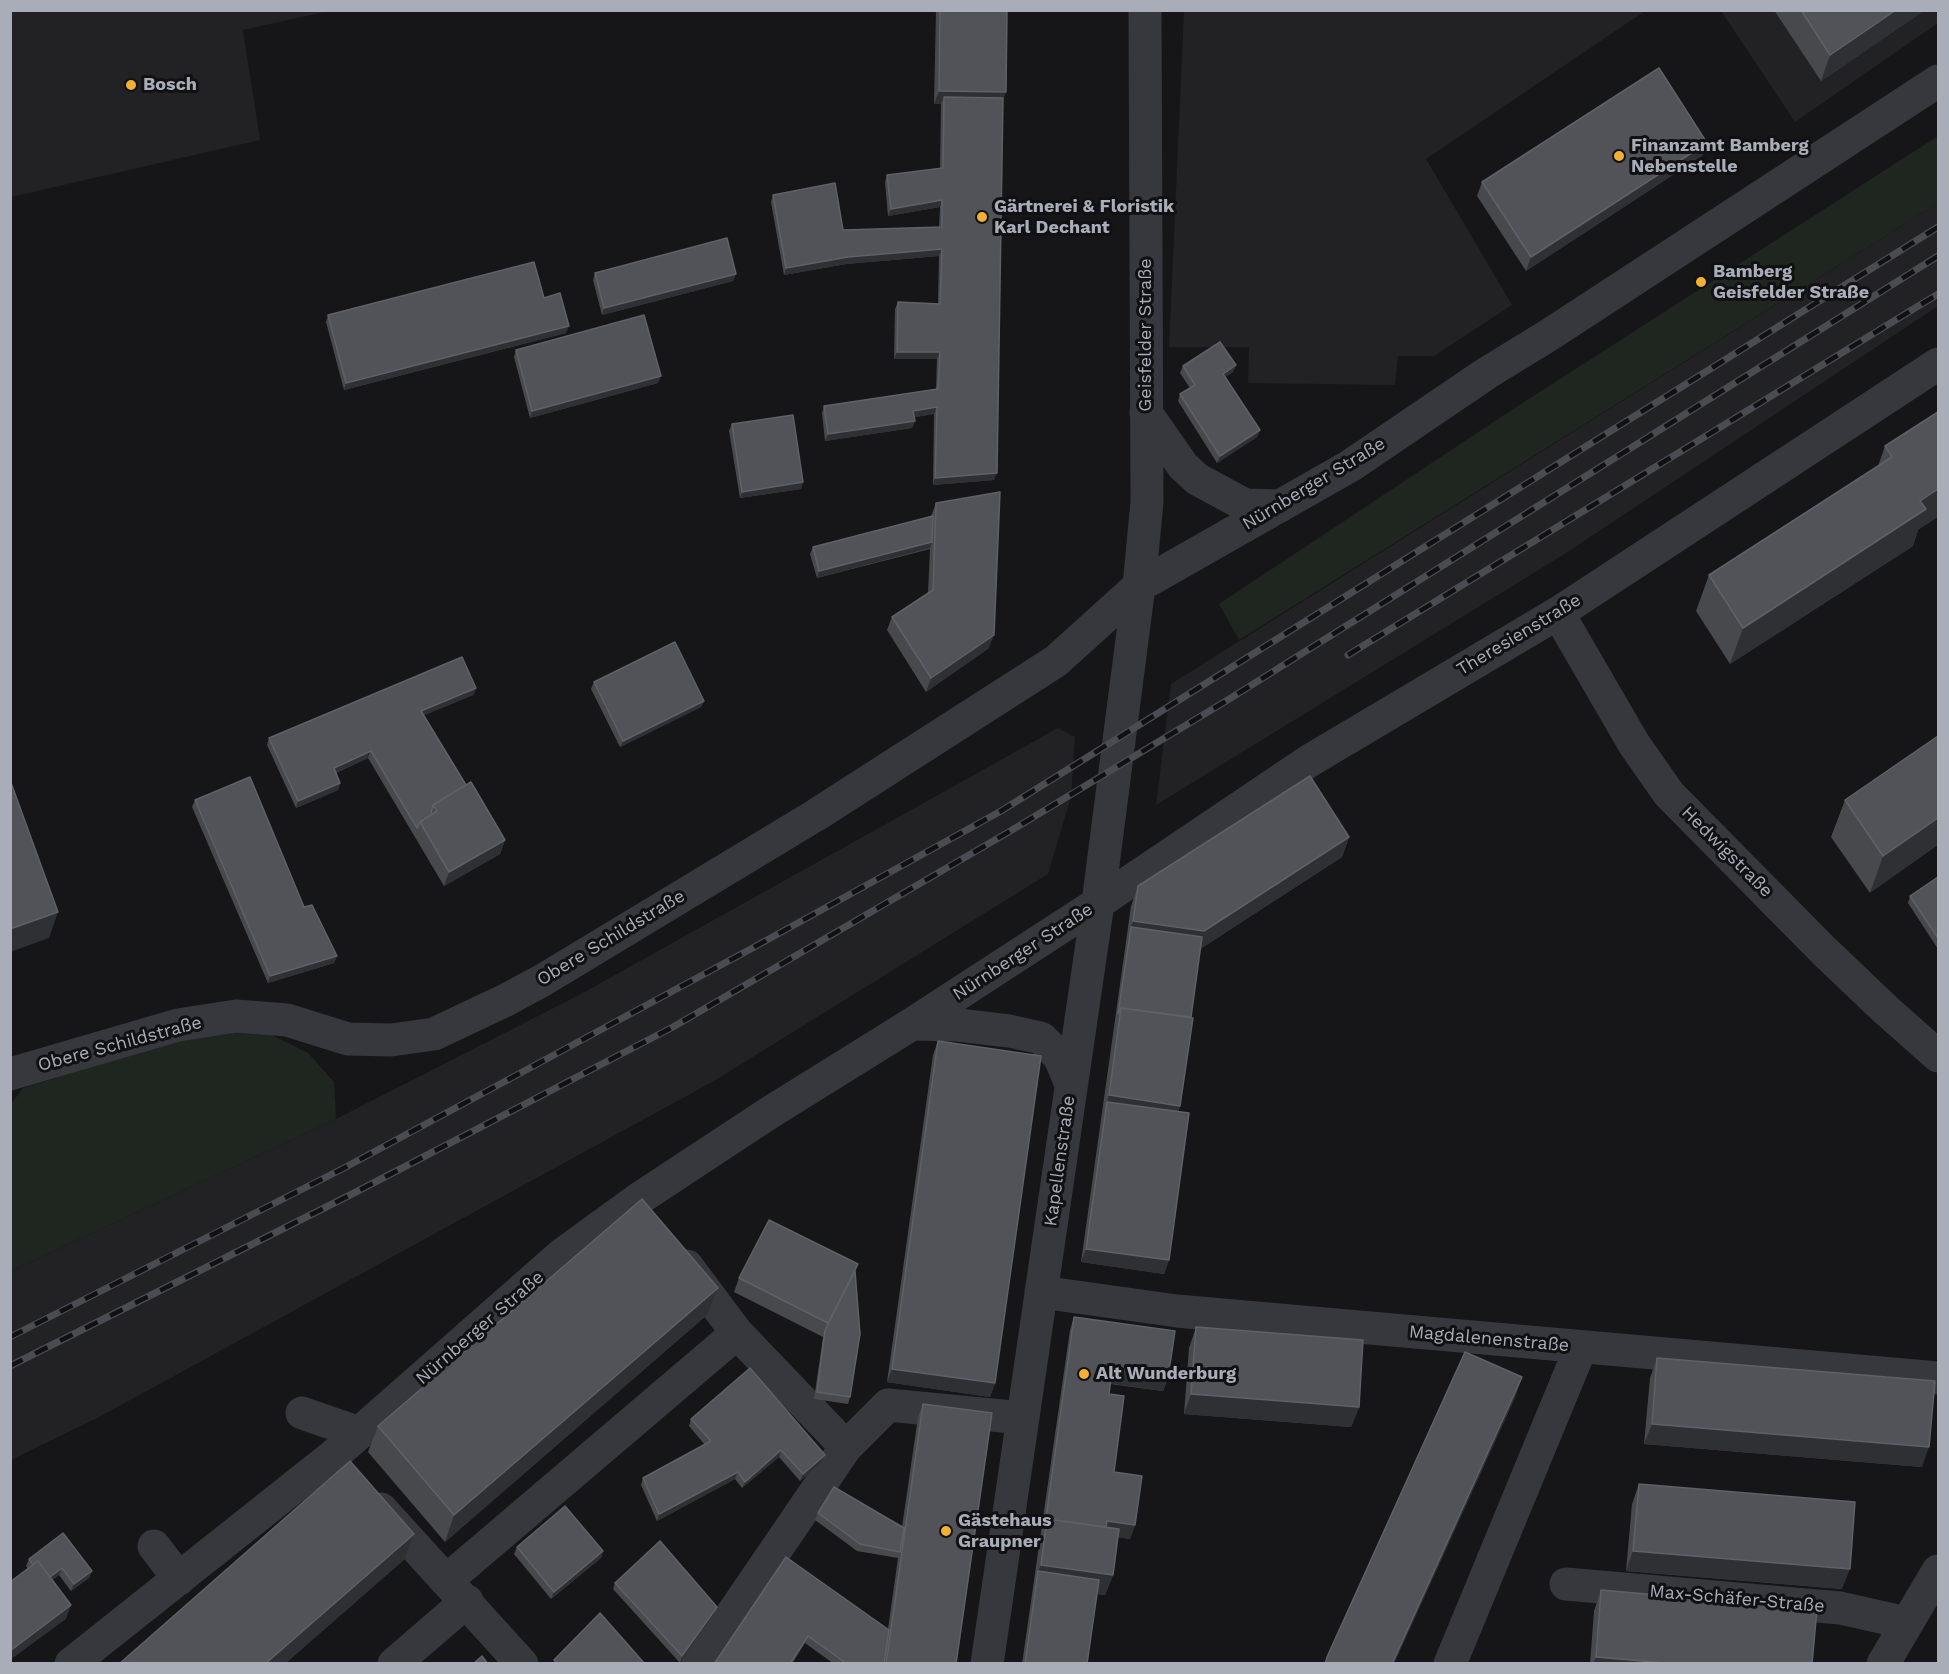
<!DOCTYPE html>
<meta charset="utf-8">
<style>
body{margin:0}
#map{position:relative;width:1949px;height:1674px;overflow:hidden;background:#161618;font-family:"Work Sans",sans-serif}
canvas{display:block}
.frame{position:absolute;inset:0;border:12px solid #a8adb8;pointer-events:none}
</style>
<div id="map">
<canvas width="1949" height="1674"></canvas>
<div class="frame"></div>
</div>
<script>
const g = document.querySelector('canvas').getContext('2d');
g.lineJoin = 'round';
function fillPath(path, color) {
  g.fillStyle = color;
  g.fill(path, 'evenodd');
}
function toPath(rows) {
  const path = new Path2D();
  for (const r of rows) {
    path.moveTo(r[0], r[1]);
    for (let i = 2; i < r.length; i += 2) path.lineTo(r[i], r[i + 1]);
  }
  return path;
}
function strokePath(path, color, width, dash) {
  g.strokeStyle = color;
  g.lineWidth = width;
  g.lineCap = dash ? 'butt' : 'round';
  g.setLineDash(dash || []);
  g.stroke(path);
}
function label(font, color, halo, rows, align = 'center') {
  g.font = font + ' "Work Sans",sans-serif';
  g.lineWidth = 6;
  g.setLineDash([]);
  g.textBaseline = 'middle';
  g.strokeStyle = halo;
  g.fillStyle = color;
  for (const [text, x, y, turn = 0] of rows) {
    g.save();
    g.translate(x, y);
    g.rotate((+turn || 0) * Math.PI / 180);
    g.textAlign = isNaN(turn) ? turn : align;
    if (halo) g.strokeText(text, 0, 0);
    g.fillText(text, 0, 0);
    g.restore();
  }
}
const built = toPath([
 [10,11,11,10,329,11,243,30,260,140,11,197],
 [1184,11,1645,11,1426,159,1512,305,1434,356,1398,356,1395,385,1248,383,1249,347,1169,347],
 [1721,11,1938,11,1938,23,1795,122],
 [1938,203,1938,306,1563,555,1156,805,1171,684],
 [1058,728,1075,737,1071,797,1048,874,714,1081,101,1416,11,1460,11,1271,336,1119,581,994]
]);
const green = toPath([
 [1938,136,1938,203,1239,640,1219,604,1507,413],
 [205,1032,266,1032,308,1053,334,1082,336,1119,11,1271,11,1104,23,1088]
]);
const minor = toPath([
 [1146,413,1183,466,1197,479,1245,505,1280,506],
 [1558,613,1634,744,1669,794,1823,950,1886,1010,1938,1056],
 [912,1024,958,1025,1009,1031,1041,1038,1059,1056,1071,1084],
 [10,1074,178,1025,236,1016,287,1020,348,1039,391,1040,434,1034,506,1000,543,980,816,815,1056,661,1139,586,1350,466,1487,373,1549,335,1938,81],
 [687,1266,737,1333,846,1447,698,1664],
 [1041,1292,1177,1311,1938,1378],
 [302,1413,360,1433],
 [846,1447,888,1405,1023,1418],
 [381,1509,522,1664],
 [154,1546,179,1579],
 [447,1580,737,1333],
 [1566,1584,1840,1608,1907,1623],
 [71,1664,333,1456,564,1253,637,1200,769,1113,912,1024,1098,903,1309,761,1558,613,1938,364],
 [394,1664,467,1601],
 [987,1664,1098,903,1139,586,1147,502,1145,10],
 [1450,1664,1581,1347],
 [1883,1664,1938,1571]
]);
const rail = toPath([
 [1348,655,1938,294],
 [10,1337,344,1168,747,951,1001,811,1938,227],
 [10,1366,356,1192,673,1027,1012,830,1226,701,1938,256]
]);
const wall = toPath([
 [936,10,1007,10,1006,92,1003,98,994,480,933,485,934,414,914,417,915,421,912,428,825,441,822,413,824,406,936,389,937,359,894,359,895,309,898,302,938,304,939,256,846,264,784,275,771,202,773,195,843,230,939,227,940,207,888,216,885,182,887,175,940,168,941,104,934,104],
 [1774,10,1925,10,1821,81],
 [1707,143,1702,156,1526,271,1477,196,1482,182],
 [595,273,736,274,733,281,602,315,593,280],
 [544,298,566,333,344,390,326,322,328,315],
 [516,350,658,383,530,418,514,357],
 [1236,365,1233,372,1225,377,1260,430,1257,437,1217,463,1178,401,1180,394,1190,388,1180,373,1183,366],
 [1938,412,1918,530,1913,546,1730,664,1696,611,1709,575,1878,466,1885,446],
 [732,424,803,482,801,489,740,498,729,431],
 [936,503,989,648,926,692,887,630,892,617,928,593,930,549,817,578,810,554,813,547,931,516],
 [594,682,704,701,701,707,620,747,591,689],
 [476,688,473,695,424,715,466,785,505,840,500,854,444,886,368,758,336,773,340,783,338,790,296,808,267,745,269,738],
 [1938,736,1870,893,1831,837,1845,800],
 [195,800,337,956,334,963,268,983,192,807],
 [1349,837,1342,857,1200,949,1180,1106,1178,1112,1169,1260,1164,1274,1081,1262,1131,906,1138,886],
 [1938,877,1938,949,1908,903,1910,896],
 [938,1041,995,1383,990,1397,887,1382,933,1055],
 [858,1264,855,1271,850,1397,848,1404,814,1399,823,1337,734,1292,739,1278],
 [718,1288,708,1314,445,1542,368,1452,378,1426],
 [1074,1317,1168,1378,1163,1391,1110,1384,1109,1394,1114,1472,1135,1525,1130,1539,1118,1537,1113,1575,1105,1595,1097,1594,1087,1664,1022,1664,1070,1330],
 [1196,1327,1359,1407,1351,1427,1184,1414,1189,1348],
 [1657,1358,1922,1467,1644,1444,1650,1378],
 [923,1404,956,1664,834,1664,805,1643,792,1664,714,1664,786,1557,888,1629,898,1558,857,1551,815,1520,818,1513,902,1527,918,1417],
 [691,1419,825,1455,822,1462,800,1481,779,1457,742,1488,735,1479,657,1521,641,1485,643,1478,705,1445,689,1426],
 [1639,1484,1842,1589,1626,1571,1632,1504],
 [517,1547,603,1551,601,1558,551,1599,514,1554],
 [29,1559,92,1571,89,1578,71,1591,59,1575,52,1580,66,1619,26,1566],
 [615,1583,717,1607,714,1614,680,1663,613,1589],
 [1601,1590,1812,1664,1590,1664,1594,1611]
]);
const shadedWall = toPath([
 [1896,10,1925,10,1821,81,1830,55],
 [939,91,1006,92,1001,105,944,97,941,104,934,104],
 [1707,143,1702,156,1526,271,1531,257],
 [942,200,940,207,888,216,891,209],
 [942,249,939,256,846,264,784,275,786,268,848,257],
 [736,274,733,281,602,315,604,308],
 [569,326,566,333,344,390,346,383],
 [897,352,940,352,937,359,894,359],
 [1236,365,1233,372,1220,380,1223,374],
 [661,376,658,383,530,418,532,411],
 [937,407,934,414,911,418,913,411],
 [915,421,912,428,825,441,828,434],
 [1260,430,1257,437,1217,463,1220,456],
 [997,473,994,480,933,485,935,478],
 [803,482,801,489,740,498,742,492],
 [1938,489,1938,517,1918,530,1913,546,1730,664,1743,628,1920,501],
 [932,542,930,548,817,578,819,571],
 [994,635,989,648,926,692,931,678],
 [476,688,473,695,418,718,421,711],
 [704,701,701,707,620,747,623,741],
 [371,751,368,758,331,775,334,768],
 [340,783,338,790,296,808,298,801],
 [1938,818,1938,845,1870,893,1883,856],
 [1349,837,1342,857,1197,951,1131,927,1133,921],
 [505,840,500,854,444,886,449,872],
 [58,912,49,938,10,952,10,929],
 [337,956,334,963,268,983,270,976],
 [1109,1095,1180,1106,1173,1126,1107,1102],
 [1086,1249,1169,1260,1164,1274,1081,1262],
 [718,1288,708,1314,445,1542,454,1515],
 [892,1369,995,1383,990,1397,887,1382],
 [1112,1370,1168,1378,1163,1391,1107,1383],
 [1522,1377,1515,1398,1394,1664,1392,1664],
 [1191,1394,1359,1407,1351,1427,1184,1414],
 [1652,1424,1929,1447,1922,1467,1644,1444],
 [781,1450,779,1457,742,1488,745,1482],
 [825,1455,822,1462,800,1481,803,1474],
 [738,1472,735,1479,657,1521,659,1514],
 [1107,1521,1135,1525,1130,1539,1104,1535],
 [414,1534,404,1560,285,1664,265,1664],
 [603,1551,601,1558,551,1599,554,1592],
 [1633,1551,1850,1569,1842,1589,1626,1571],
 [1041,1565,1113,1575,1105,1595,1036,1585,1038,1571],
 [62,1568,59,1575,42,1587,45,1580],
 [92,1571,89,1578,71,1591,74,1584],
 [71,1605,66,1619,10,1660,10,1651],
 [717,1607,714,1614,680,1663,682,1656],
 [808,1636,805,1643,792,1664,790,1664],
 [1596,1657,1676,1664,1593,1664]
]);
const building = toPath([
 [940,10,1007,10,1006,92,939,91,940,10],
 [1801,10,1896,10,1830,55,1801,10],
 [1659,68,1707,143,1531,257,1482,182,1659,68],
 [944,97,1003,98,997,473,935,478,937,407,913,411,915,421,828,434,824,406,938,389,940,352,897,352,898,302,940,304,942,249,848,257,786,268,773,195,835,183,843,230,942,227,942,200,891,209,887,175,943,168,944,97],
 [727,238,736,274,604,308,595,273,727,238],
 [534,262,544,298,560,293,569,326,346,383,328,315,534,262],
 [644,315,661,376,532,411,516,350,644,315],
 [1220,342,1236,365,1223,374,1260,430,1220,456,1180,394,1195,385,1183,366,1220,342],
 [1938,412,1938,489,1920,501,1926,509,1743,628,1709,575,1892,457,1885,446,1938,412],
 [793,415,803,482,742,492,732,424,793,415],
 [1000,492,994,635,931,678,892,617,933,590,936,503,1000,492],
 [933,516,932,542,819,571,813,547,933,516],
 [675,642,704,701,623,741,594,682,675,642],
 [462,657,476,688,421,711,466,785,433,805,431,812,432,814,420,822,417,828,371,751,334,768,340,783,298,801,269,738,462,657],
 [1938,736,1938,818,1883,856,1845,800,1938,736],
 [1310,776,1349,837,1204,931,1133,921,1138,886,1310,776],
 [250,777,304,907,312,905,337,956,270,976,195,800,250,777],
 [10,780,58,912,10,929,10,780],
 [471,782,505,840,449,872,420,822,437,811,433,805,471,782],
 [1938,877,1938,938,1910,896,1938,877],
 [1131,927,1202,937,1191,1017,1121,1008,1118,1014,1131,927],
 [1121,1008,1193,1018,1180,1106,1109,1095,1121,1008],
 [938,1041,1041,1056,995,1383,892,1369,938,1041],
 [1107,1102,1189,1113,1169,1260,1086,1249,1107,1102],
 [642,1199,718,1288,454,1515,378,1426,642,1199],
 [769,1220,858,1264,828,1323,739,1278,769,1220],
 [855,1271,860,1334,850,1397,817,1392,825,1330,855,1271],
 [1074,1317,1175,1331,1168,1378,1112,1370,1109,1394,1124,1396,1114,1472,1142,1476,1135,1525,1107,1521,1106,1527,1047,1519,1045,1525,1074,1317],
 [1196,1327,1363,1340,1359,1407,1191,1394,1196,1327],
 [1465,1352,1522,1377,1392,1664,1325,1664,1327,1657,1465,1352],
 [1657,1358,1935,1381,1929,1447,1652,1424,1657,1358],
 [750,1368,825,1455,803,1474,781,1450,745,1482,738,1472,659,1514,643,1478,711,1441,691,1419,750,1368],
 [923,1404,992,1413,956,1664,886,1664,923,1404],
 [350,1461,414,1534,265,1664,119,1664,350,1461],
 [1639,1484,1855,1502,1850,1569,1633,1551,1639,1484],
 [834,1487,904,1528,900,1552,860,1544,818,1513,834,1487],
 [565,1506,603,1551,554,1592,517,1547,565,1506],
 [1047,1519,1119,1529,1113,1575,1041,1565,1047,1519],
 [63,1533,92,1571,74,1584,62,1568,50,1577,38,1561,33,1565,29,1559,63,1533],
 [660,1541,717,1607,682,1656,615,1583,660,1541],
 [786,1557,889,1630,884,1664,847,1664,808,1636,790,1664,714,1664,786,1557],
 [38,1561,71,1605,10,1651,10,1582,38,1561],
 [1038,1571,1099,1580,1087,1664,1025,1664,1038,1571],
 [1601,1590,1817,1609,1812,1664,1676,1664,1596,1657,1601,1590],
 [600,1613,645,1664,557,1664,554,1660,600,1613],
 [482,1656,488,1664,473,1664,482,1656]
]);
const markers = [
 [131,85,6,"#f2b134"],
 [1619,156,6,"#f2b134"],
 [982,217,6,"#f2b134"],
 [1701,282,6,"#f2b134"],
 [1084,1374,6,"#f2b134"],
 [946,1531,6,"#f2b134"]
];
const poiNames = [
 ["Bosch",143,85],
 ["Finanzamt Bamberg",1631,146],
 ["Nebenstelle",1631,167],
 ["Gärtnerei & Floristik",994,207],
 ["Karl Dechant",994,228],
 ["Bamberg",1713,272],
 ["Geisfelder Straße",1713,293],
 ["Alt Wunderburg",1096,1374],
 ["Gästehaus",958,1521],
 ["Graupner",958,1542]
];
const streetNames = [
 ["Geisfelder Straße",1146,335,-90],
 ["Nürnberger Straße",1314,484,-31],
 ["Theresienstraße",1519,635,-31],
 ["Hedwigstraße",1727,852,45],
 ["Obere Schildstraße",611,938,-31],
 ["Nürnberger Straße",1023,952,-33],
 ["Obere Schildstraße",120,1044,-15],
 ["Kapellenstraße",1060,1161,-82],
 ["Nürnberger Straße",480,1328,-41],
 ["Magdalenenstraße",1489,1339,5],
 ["Max-Schäfer-Straße",1737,1599,5]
];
fillPath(built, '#222225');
fillPath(green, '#1e261f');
strokePath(minor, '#37383d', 33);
strokePath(rail, '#4a4c52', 7);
strokePath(rail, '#111113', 4.5, [14]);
fillPath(wall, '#47494d');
fillPath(shadedWall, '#2f3033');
fillPath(building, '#525359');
strokePath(building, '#5f6168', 1.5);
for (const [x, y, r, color] of markers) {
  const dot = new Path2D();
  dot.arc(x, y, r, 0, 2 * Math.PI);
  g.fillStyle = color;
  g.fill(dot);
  strokePath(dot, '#111113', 2);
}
label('bold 18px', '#a8adb8', '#111113', poiNames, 'left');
label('18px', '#a8adb8', '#111113', streetNames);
</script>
